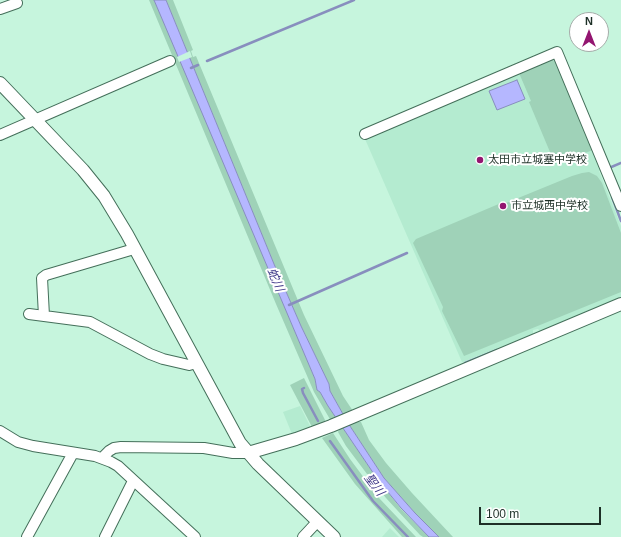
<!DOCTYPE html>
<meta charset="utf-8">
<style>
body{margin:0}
#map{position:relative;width:621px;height:537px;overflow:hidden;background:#c6f5dd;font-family:Helvetica,sans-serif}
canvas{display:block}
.north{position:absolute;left:569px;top:12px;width:40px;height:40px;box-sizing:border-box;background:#fff;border:1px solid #a5aca9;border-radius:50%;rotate:0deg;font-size:11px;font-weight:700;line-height:16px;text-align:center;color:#1e3027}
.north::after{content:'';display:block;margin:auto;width:14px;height:18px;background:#931570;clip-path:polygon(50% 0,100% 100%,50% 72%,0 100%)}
.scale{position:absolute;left:479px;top:507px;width:122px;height:18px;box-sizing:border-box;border:2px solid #1e3027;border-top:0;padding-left:5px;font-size:12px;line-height:14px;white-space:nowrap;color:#1e3027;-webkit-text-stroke:3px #fff;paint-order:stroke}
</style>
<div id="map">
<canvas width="621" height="537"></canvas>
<div class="north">N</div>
<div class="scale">100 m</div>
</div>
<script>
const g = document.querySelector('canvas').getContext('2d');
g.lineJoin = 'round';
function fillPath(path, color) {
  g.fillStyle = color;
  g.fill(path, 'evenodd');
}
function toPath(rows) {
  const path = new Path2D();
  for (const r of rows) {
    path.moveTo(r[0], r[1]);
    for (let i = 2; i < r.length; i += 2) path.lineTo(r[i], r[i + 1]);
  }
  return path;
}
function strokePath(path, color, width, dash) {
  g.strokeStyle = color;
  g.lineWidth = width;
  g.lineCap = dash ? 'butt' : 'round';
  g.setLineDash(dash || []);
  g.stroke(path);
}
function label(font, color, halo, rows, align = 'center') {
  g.font = font + ' Helvetica,"Noto Sans JP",sans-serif';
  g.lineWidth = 4;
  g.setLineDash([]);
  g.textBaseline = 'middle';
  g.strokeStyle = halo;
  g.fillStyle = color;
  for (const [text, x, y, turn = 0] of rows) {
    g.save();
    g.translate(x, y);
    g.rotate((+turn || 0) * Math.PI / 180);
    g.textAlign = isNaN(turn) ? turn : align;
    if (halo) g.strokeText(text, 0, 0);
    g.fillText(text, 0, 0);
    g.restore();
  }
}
const built = toPath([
 [551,59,555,61,602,169,599,171,621,226,621,297,540,331,538,329,533,330,533,334,463,362,462,362,365,139,366,136],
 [300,406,311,428,292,434,283,412],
 [390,528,399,537,382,537]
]);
const green = toPath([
 [149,0,154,0,165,23,315,379,317,390,320,392,328,406,378,480,401,509,429,537,423,537,420,535,386,498,370,478,346,446,338,432,339,430,333,421,331,421,314,392,276,304],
 [166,0,173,0,193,50,191,51,193,57,196,56,304,315,343,396,353,411,352,413,358,422,361,422,369,440,386,463,412,493,453,537,439,537,415,513,384,478,348,423,330,391,329,384,301,326,274,264],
 [551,59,555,61,593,150,555,164,529,102,531,101,519,73],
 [589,172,597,176,602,183,621,233,621,292,464,356,442,311,443,307,413,243,416,239,501,203,506,203,572,176,582,173],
 [304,378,325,420,325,424,312,427,290,385],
 [333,433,350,459,379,498,416,537,402,537,355,484,322,438]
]);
const water = toPath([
 [154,0,166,0,274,264,301,326,329,384,330,391,348,423,384,478,415,513,439,537,429,537,401,508,378,480,328,406,320,392,317,390,315,379,154,0],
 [517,80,525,99,497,110,489,91,517,80]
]);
const pier = toPath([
 [190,51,192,57,179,62,177,57]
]);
const stream = toPath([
 [207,61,354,0],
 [191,68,198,65],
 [609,168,621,163],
 [612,197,621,221],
 [289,305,407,253],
 [465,363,497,350],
 [304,388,302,389,303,393,318,421],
 [330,441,373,501,408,537]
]);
const minor = toPath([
 [0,9,17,3],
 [365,134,557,52,621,206],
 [0,135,170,61],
 [29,314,90,322,150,354,163,359,189,365,196,363],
 [44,316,42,278,46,275,134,249],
 [0,431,18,442,33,446,95,456,111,462,118,466,195,537],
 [102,458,109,451,114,448,121,447,204,448,233,453,248,453],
 [27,537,73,453],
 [105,537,133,481],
 [303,537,317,522]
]);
const tertiary = toPath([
 [0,83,83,170,104,196,127,234,240,443,258,464,334,537],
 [248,453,296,439,331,426,621,304]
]);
const markers = [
 [480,160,4,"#931570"],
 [503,206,4,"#931570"]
];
const poiNames = [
 ["太田市立城塞中学校",488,160],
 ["市立城西中学校",511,206]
];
const waterNames = [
 ["蛇川",275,280,67],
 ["聖川",374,485,53]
];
fillPath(built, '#b4ebd0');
fillPath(green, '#9fd2b8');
fillPath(water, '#b5b7ff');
strokePath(water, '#888ebe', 1);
fillPath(pier, '#c6f5dd');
strokePath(stream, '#888ebe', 2.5);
strokePath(minor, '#446f5a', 12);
strokePath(tertiary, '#446f5a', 14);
strokePath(minor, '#fff', 10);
strokePath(tertiary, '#fff', 12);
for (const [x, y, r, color] of markers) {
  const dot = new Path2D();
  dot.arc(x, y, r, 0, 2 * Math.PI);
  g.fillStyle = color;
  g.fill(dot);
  strokePath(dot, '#fff', 1.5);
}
label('11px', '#1e3027', '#fff', poiNames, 'left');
label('italic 12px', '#3c3486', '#fff', waterNames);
</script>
